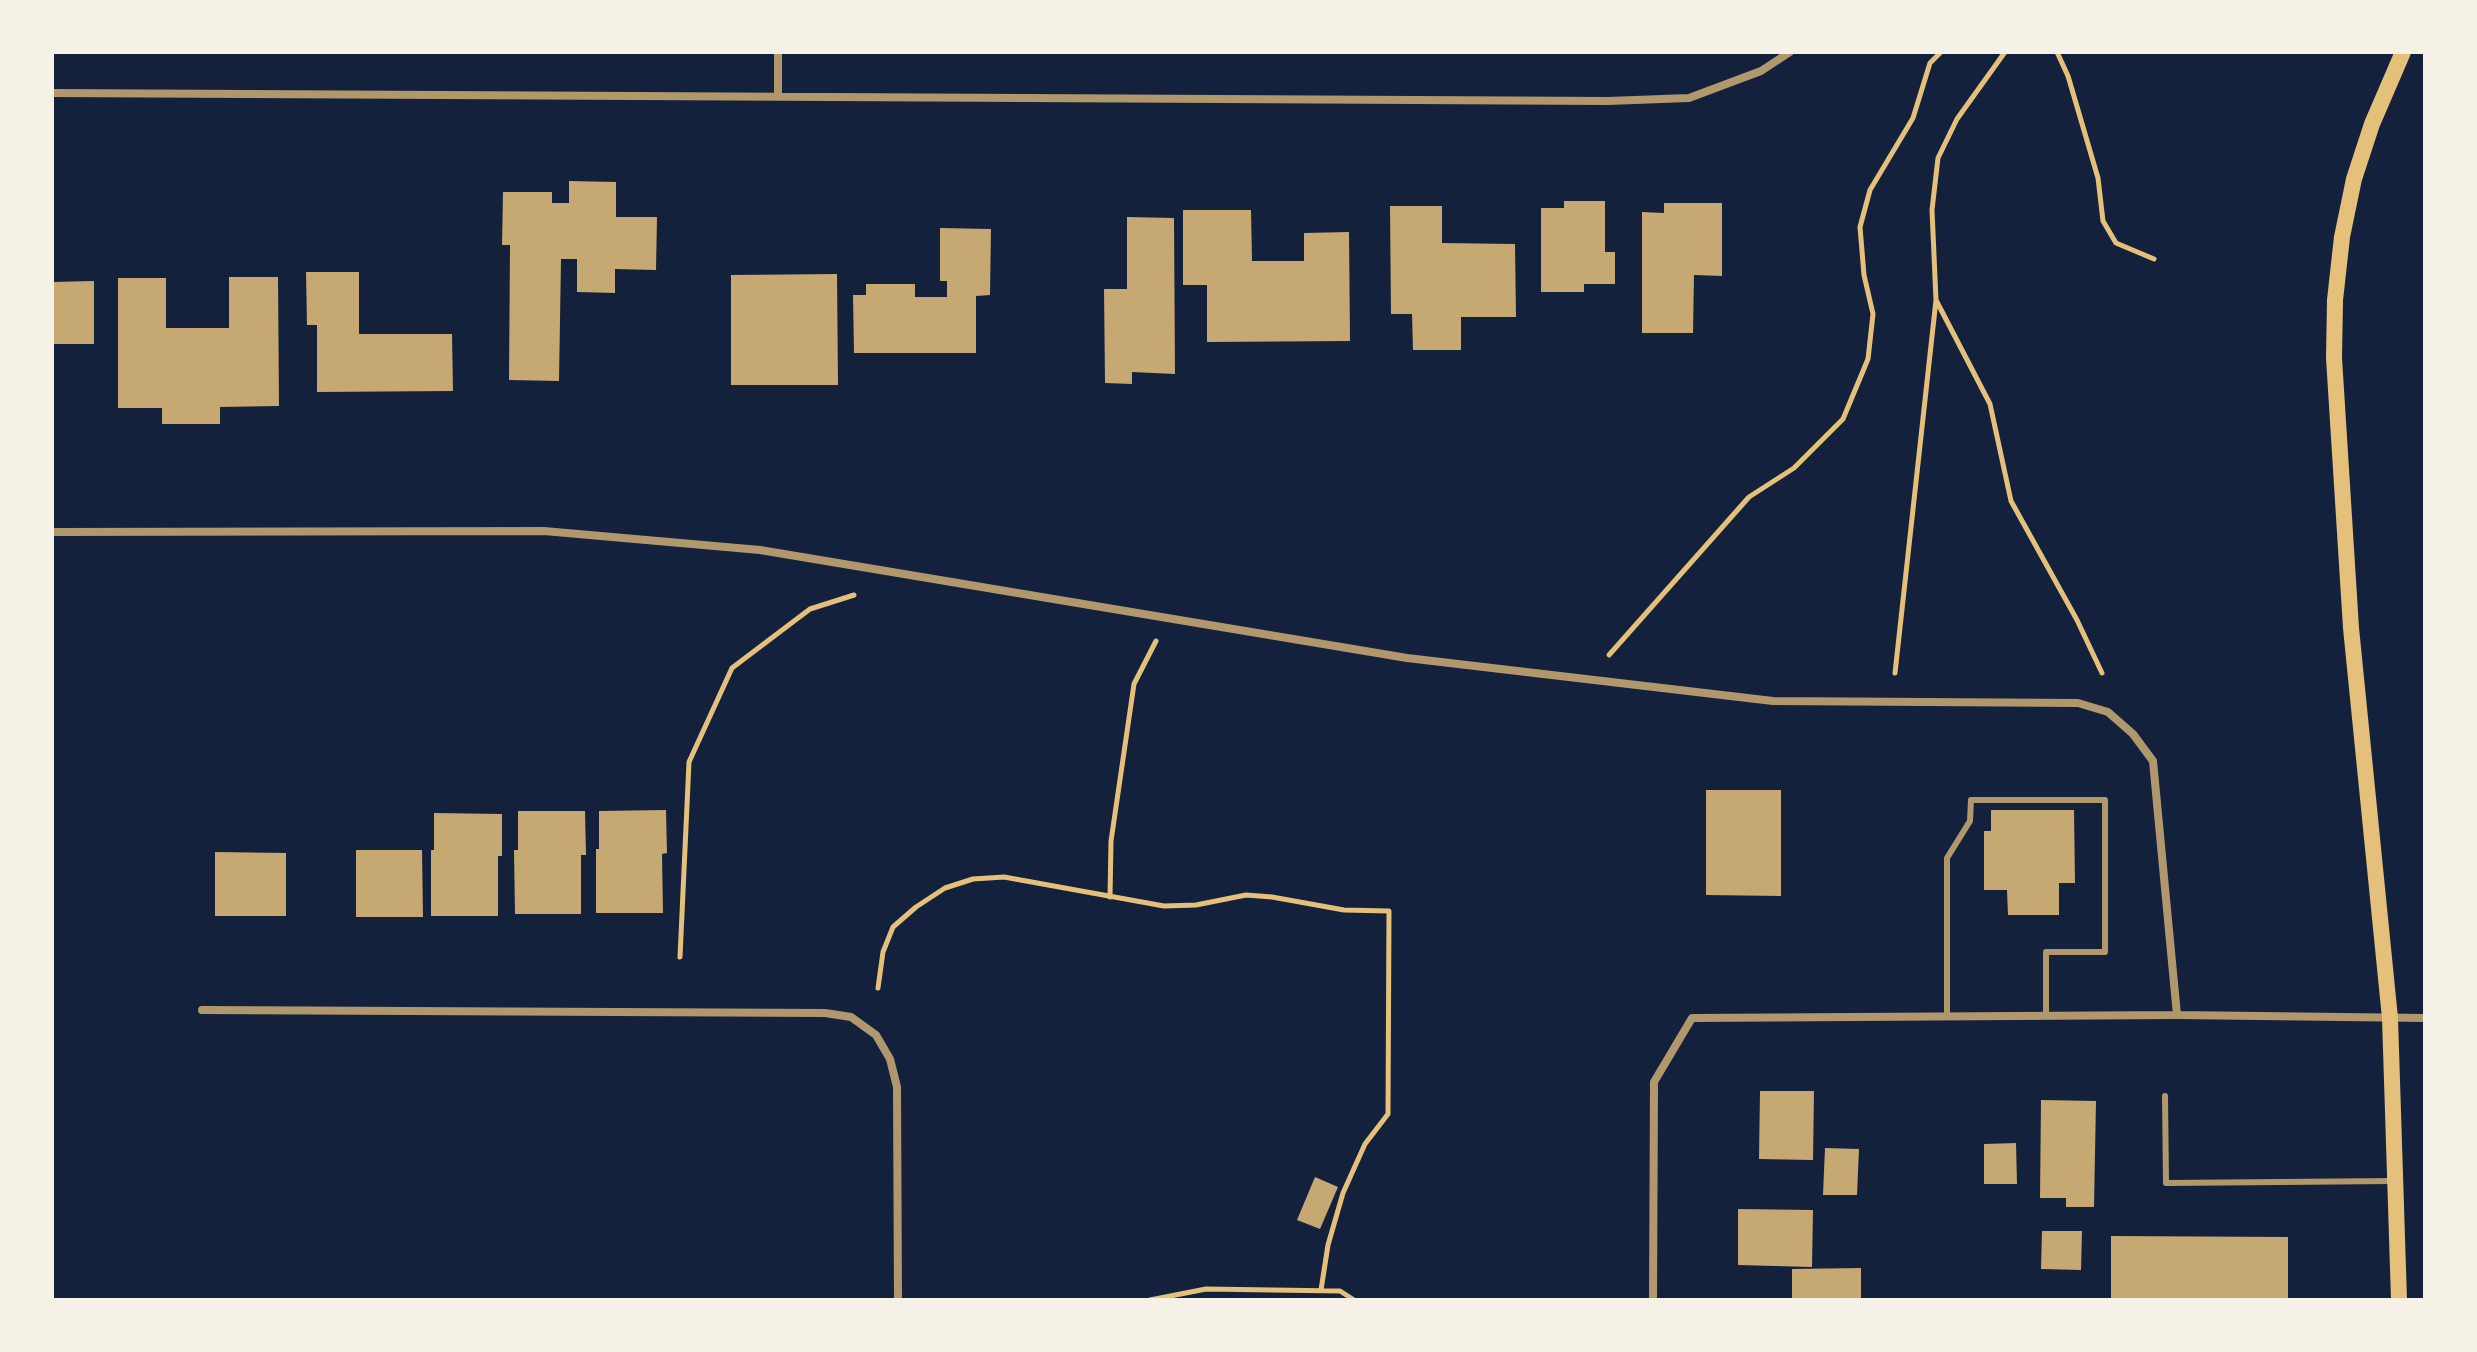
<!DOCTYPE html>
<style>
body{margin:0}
#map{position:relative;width:2477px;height:1352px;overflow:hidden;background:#14213d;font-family:Quicksand,sans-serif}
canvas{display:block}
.frame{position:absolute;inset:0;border:54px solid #f6f1e7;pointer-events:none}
</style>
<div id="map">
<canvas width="2477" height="1352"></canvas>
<div class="frame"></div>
</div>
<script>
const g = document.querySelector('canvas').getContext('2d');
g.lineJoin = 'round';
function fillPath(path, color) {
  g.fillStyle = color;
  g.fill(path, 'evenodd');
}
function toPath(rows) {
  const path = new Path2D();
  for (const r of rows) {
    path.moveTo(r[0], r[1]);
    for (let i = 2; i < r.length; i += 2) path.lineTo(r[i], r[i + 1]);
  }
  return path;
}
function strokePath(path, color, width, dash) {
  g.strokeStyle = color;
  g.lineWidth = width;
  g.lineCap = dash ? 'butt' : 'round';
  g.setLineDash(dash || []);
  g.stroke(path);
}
const building = toPath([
 [569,181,616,182,616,217,657,217,656,270,615,269,615,293,577,292,577,259,561,259,559,381,509,380,510,245,502,245,503,192,552,192,552,203,569,203],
 [1564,201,1605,201,1605,252,1615,252,1615,284,1584,284,1584,292,1541,292,1541,208,1564,208],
 [1664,203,1722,203,1722,276,1694,275,1693,333,1642,333,1642,212,1664,213],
 [1390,206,1442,206,1442,243,1515,244,1516,317,1461,317,1461,350,1413,350,1412,314,1391,314],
 [1183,210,1251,210,1252,261,1304,261,1304,233,1349,232,1350,341,1207,342,1207,285,1183,285],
 [1127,217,1174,218,1175,374,1132,372,1132,384,1105,383,1104,289,1127,289],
 [940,228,991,229,990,295,976,296,976,353,854,353,853,295,866,295,866,284,915,284,915,297,947,297,947,281,940,281],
 [306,272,359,272,359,334,452,334,453,391,317,392,317,325,307,325],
 [837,274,838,385,731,385,731,275],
 [229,277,278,277,279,406,220,407,220,424,162,424,162,408,118,408,118,278,166,278,166,328,229,328],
 [94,281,94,344,52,344,52,282],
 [1706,790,1781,790,1781,896,1706,895],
 [666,810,667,853,662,854,663,913,596,913,596,849,599,849,599,811],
 [1991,810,2074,810,2075,883,2059,883,2059,915,2008,915,2007,890,1984,890,1984,831,1991,831],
 [518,811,585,811,586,855,581,855,581,914,515,914,514,850,518,850],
 [434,813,502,814,502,856,498,856,498,916,431,916,431,850,434,850],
 [356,850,422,850,423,917,356,917],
 [215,852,286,853,286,916,215,916],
 [1760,1091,1814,1091,1813,1160,1759,1159],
 [2041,1100,2096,1101,2094,1207,2066,1207,2066,1198,2040,1198],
 [2016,1143,2017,1184,1984,1184,1984,1144],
 [1825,1148,1859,1149,1857,1195,1823,1195],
 [1315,1177,1338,1187,1320,1229,1297,1220],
 [1738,1209,1813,1210,1812,1267,1738,1265],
 [2042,1231,2082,1231,2081,1270,2041,1269],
 [2111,1236,2288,1237,2288,1300,2111,1300],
 [1861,1268,1861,1300,1792,1300,1792,1269]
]);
const path = toPath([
 [2057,52,2068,76,2098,178,2103,221,2116,243,2154,259],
 [1936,300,1990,404,2011,501,2077,620,2102,673],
 [1609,655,1749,497,1794,468,1843,419,1868,359,1873,314,1864,275,1860,227,1870,190,1913,118,1930,63,1941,52],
 [1895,673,1936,300,1932,210,1938,158,1957,119,2005,52],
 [1110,897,1111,841,1134,684,1156,641],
 [680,957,689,762,732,668,810,609,854,595],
 [878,988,883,952,893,927,916,907,945,888,973,879,1004,877,1164,906,1196,905,1246,895,1272,897,1344,910,1389,911,1388,1114,1365,1144,1343,1193,1328,1245,1321,1290],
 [1150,1300,1206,1289,1340,1291,1354,1300]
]);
const service = toPath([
 [1947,1016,1947,858,1970,821,1971,800,2105,800,2105,952,2046,952,2046,1016],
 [2165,1096,2166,1183,2393,1181]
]);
const minor = toPath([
 [778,52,778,96],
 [52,93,1608,101,1689,98,1761,71,1790,52],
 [52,532,544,531,760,550,1407,658,1773,701,2078,703,2108,712,2133,734,2153,761,2177,1015],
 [202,1010,825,1013,851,1017,876,1035,890,1059,897,1087,898,1300],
 [1653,1300,1654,1082,1692,1018,2177,1015,2425,1018]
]);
const secondary = toPath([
 [2399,1300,2390,1018,2351,628,2334,358,2335,300,2342,237,2354,179,2372,124,2403,52]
]);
fillPath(building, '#c6a872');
strokePath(path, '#e5c07b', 5);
strokePath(service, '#b1986c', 6);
strokePath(minor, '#b1986c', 8);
strokePath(secondary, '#e5c07b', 16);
</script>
